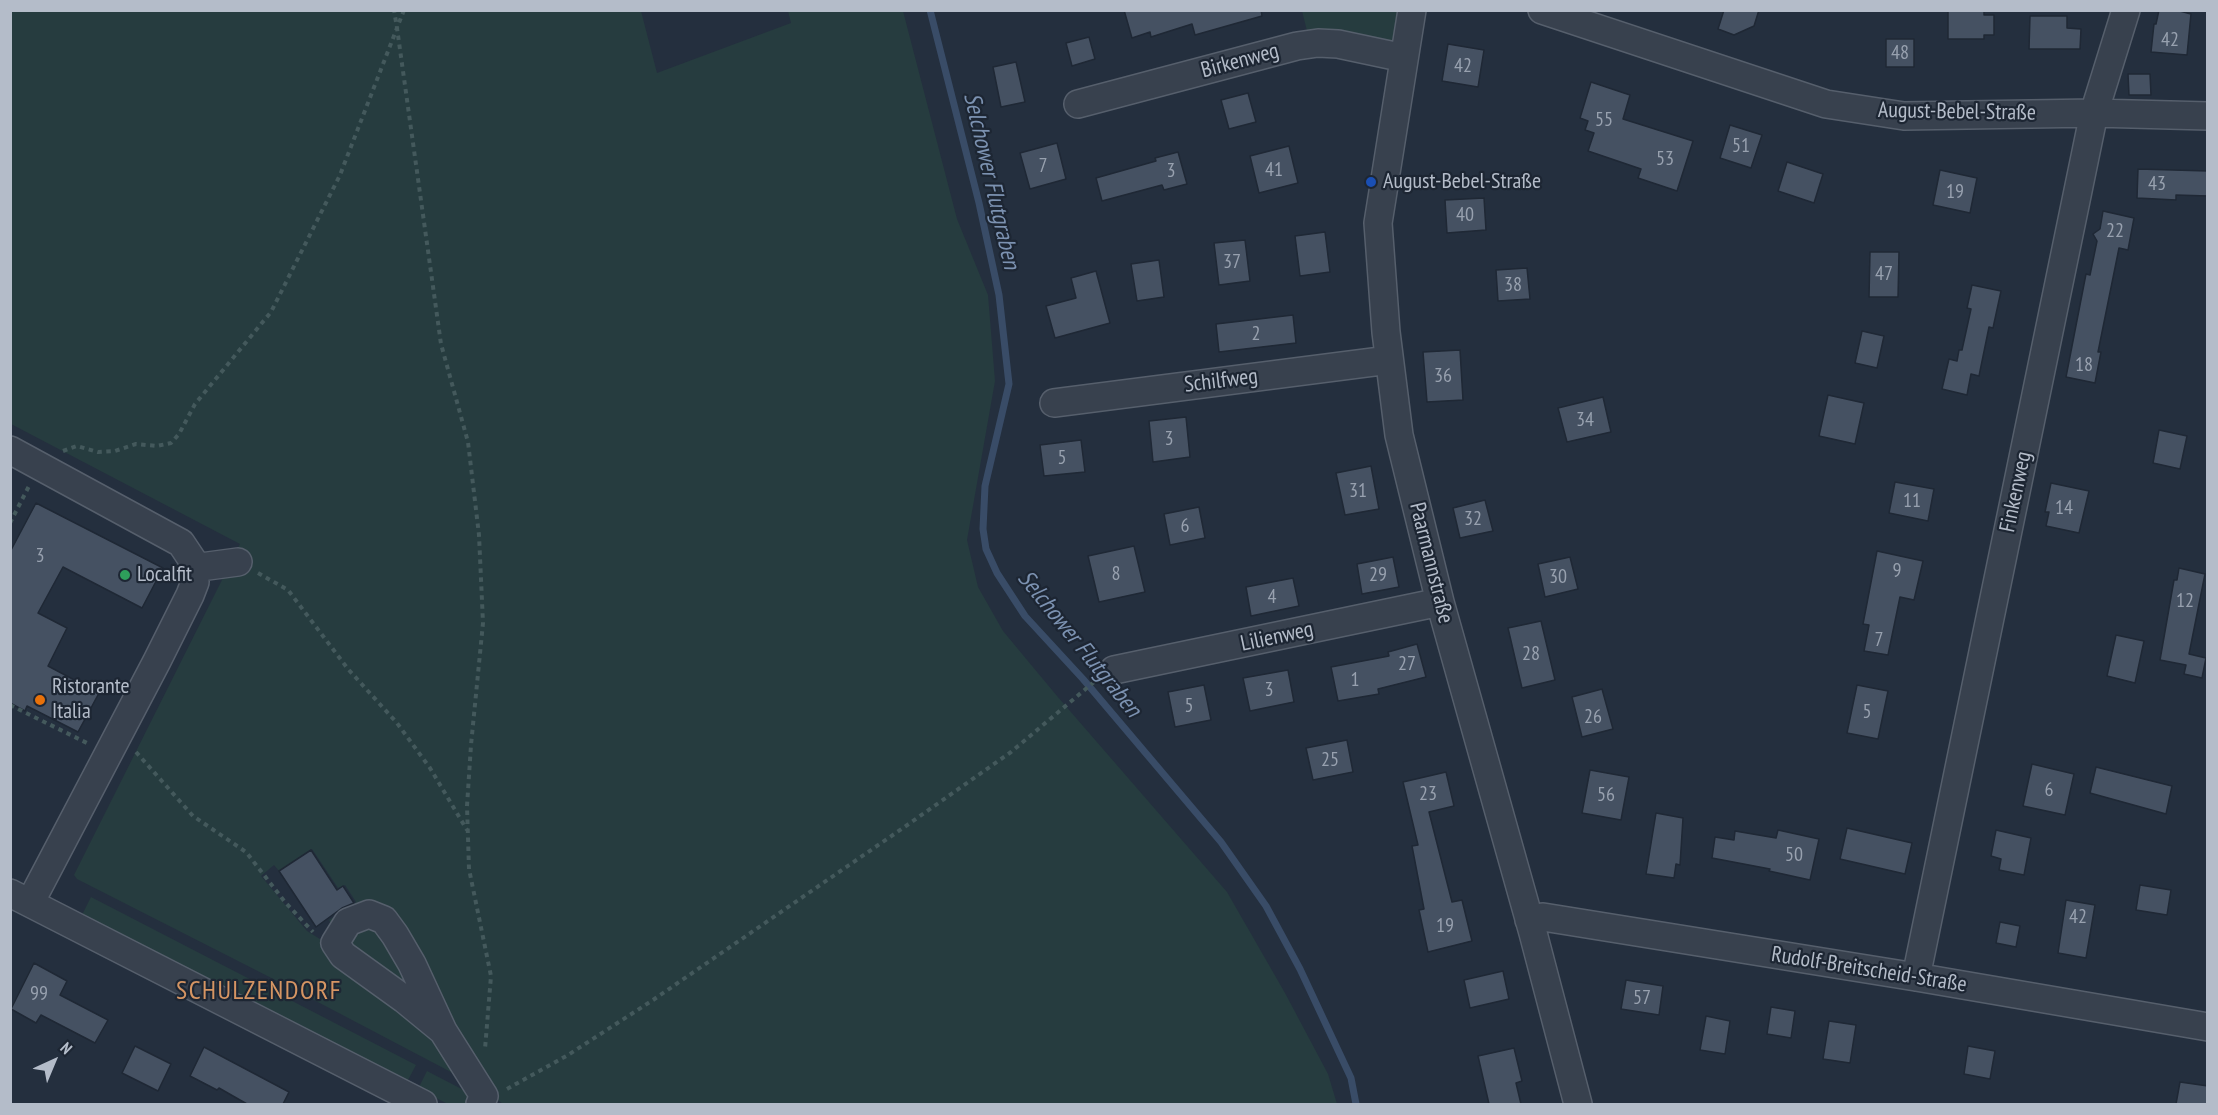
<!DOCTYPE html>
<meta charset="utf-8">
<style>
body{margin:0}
#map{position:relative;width:2218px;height:1115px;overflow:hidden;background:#242f3e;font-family:"PT Sans Narrow",sans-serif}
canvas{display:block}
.frame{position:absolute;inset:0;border:12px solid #b4bcc9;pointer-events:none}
.north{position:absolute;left:24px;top:1031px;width:60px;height:60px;-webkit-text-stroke:4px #1d2633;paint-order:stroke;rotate:44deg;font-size:16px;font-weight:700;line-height:24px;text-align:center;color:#b4bcc9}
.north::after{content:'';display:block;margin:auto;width:21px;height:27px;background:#b4bcc9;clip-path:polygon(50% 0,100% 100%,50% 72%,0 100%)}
</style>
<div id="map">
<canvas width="2218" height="1115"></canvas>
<div class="frame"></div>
<div class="north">N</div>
</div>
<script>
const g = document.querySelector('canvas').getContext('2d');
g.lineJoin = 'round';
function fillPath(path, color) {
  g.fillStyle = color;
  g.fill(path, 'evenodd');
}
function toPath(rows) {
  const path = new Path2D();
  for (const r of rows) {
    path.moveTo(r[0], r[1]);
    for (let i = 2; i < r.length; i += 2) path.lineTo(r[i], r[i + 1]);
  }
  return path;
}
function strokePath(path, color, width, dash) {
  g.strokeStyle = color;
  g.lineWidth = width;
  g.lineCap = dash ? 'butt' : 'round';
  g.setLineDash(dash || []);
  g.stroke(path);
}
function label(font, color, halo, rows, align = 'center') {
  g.font = font + ' "PT Sans Narrow",sans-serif';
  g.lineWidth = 4.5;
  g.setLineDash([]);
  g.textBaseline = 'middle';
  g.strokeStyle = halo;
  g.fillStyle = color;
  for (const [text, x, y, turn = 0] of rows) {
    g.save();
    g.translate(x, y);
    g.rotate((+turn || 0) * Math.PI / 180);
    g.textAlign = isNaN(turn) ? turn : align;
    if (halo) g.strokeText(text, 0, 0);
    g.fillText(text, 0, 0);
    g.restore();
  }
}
const green = toPath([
 [10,11,641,11,657,73,791,23,788,11,903,11,957,219,988,295,995,381,967,540,978,587,1003,631,1057,696,1227,892,1285,993,1328,1074,1337,1104,503,1104,489,1093,391,917,335,931,329,920,356,902,345,885,338,888,312,849,279,871,274,865,261,876,307,931,328,944,442,1041,468,1081,295,990,77,879,74,875,240,544,11,424],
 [1302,11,1400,11,1397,41,1390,43,1308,35],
 [91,897,416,1065,407,1082,82,915],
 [371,921,425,1003,348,943,352,934],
 [427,1071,477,1097,473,1104,448,1104,418,1089]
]);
const stream = toPath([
 [930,10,979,203,999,295,1009,384,985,486,983,529,986,549,997,573,1025,616,1083,679,1221,842,1266,906,1300,969,1351,1078,1356,1104]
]);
const building = toPath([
 [1124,10,1261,10,1262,16,1195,35,1192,24,1151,37,1150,32,1132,38,1124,10],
 [1724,10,1759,10,1754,26,1734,35,1718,29,1724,10],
 [1948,10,1984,10,1984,15,1994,15,1994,35,1984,35,1984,39,1948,39,1948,10],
 [2159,10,2176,10,2191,14,2187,55,2151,52,2154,24,2156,24,2159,10],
 [2030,16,2067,16,2067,28,2081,29,2080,49,2029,49,2030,16],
 [1089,37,1095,59,1072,66,1066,43,1089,37],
 [1886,39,1914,39,1914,67,1886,67,1886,39],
 [1448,44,1484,50,1478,87,1442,81,1448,44],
 [1016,62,1025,102,1001,107,993,67,1016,62],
 [2128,74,2150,74,2151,95,2129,95,2128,74],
 [1591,82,1630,95,1623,119,1693,141,1677,191,1638,178,1641,169,1588,151,1594,133,1585,130,1588,121,1580,118,1591,82],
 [1248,93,1256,122,1229,129,1221,100,1248,93],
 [1730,125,1762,135,1751,168,1720,158,1730,125],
 [1057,143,1066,179,1030,189,1020,153,1057,143],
 [1289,146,1298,183,1259,193,1250,156,1289,146],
 [1178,152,1187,184,1164,190,1162,185,1102,201,1096,178,1156,161,1155,158,1178,152],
 [1787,162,1823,174,1814,203,1778,191,1787,162],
 [2138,169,2208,171,2208,196,2176,195,2176,200,2137,198,2138,169],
 [1940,170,1977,178,1970,213,1933,205,1940,170],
 [1484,198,1486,230,1447,233,1445,200,1484,198],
 [2103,211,2134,218,2128,250,2119,248,2098,352,2101,352,2095,383,2066,377,2086,274,2090,275,2097,241,2093,234,2100,229,2103,211],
 [1325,232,1330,272,1300,276,1295,236,1325,232],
 [1245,240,1250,281,1219,285,1214,243,1245,240],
 [1870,252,1899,252,1898,297,1869,297,1870,252],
 [1159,260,1164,297,1137,301,1131,264,1159,260],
 [1527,268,1530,299,1498,301,1496,270,1527,268],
 [1096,271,1110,323,1055,338,1046,306,1076,298,1071,278,1096,271],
 [1972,285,2001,291,1993,328,1989,327,1979,376,1971,374,1967,395,1942,389,1949,359,1957,361,1959,350,1962,350,1971,309,1967,308,1972,285],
 [1293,315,1296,343,1219,352,1216,324,1293,315],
 [1862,331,1884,336,1877,368,1855,363,1862,331],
 [1460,350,1463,400,1427,402,1423,352,1460,350],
 [1828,395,1864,403,1855,444,1819,436,1828,395],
 [1603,397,1611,432,1567,442,1558,408,1603,397],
 [1186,417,1190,457,1153,462,1149,421,1186,417],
 [2159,430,2187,436,2180,469,2153,463,2159,430],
 [1081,440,1085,472,1044,476,1040,445,1081,440],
 [1371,466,1379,509,1345,515,1336,473,1371,466],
 [1895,482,1934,489,1928,521,1889,513,1895,482],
 [2051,483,2089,491,2079,533,2046,526,2049,512,2045,512,2051,483],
 [1485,500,1493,531,1460,538,1453,508,1485,500],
 [36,503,163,568,142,608,63,567,38,613,67,628,48,666,99,693,78,732,27,706,25,711,10,703,10,552,36,503],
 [1199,507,1205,538,1170,545,1164,514,1199,507],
 [1134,546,1145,592,1099,602,1088,556,1134,546],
 [1877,551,1923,561,1914,600,1900,597,1888,655,1864,651,1869,625,1863,624,1877,551],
 [1393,557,1399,587,1362,594,1357,564,1393,557],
 [1570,557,1578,589,1545,597,1538,564,1570,557],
 [2179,568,2205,574,2189,654,2206,658,2202,678,2184,674,2186,665,2160,660,2174,580,2177,580,2179,568],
 [1293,578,1299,606,1251,616,1246,587,1293,578],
 [1541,621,1555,680,1522,688,1508,628,1541,621],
 [2116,635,2144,641,2135,683,2107,676,2116,635],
 [1417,644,1426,677,1378,689,1379,694,1338,701,1331,667,1389,656,1388,652,1417,644],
 [1288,670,1294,702,1250,711,1243,678,1288,670],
 [1204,685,1211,720,1175,727,1168,692,1204,685],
 [1857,685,1888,691,1878,739,1847,733,1857,685],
 [1602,689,1613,729,1582,737,1572,697,1602,689],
 [1347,740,1353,772,1313,780,1306,748,1347,740],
 [2032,764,2074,774,2065,815,2023,806,2032,764],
 [2096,767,2172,786,2166,814,2090,793,2096,767],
 [1590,770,1629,777,1621,820,1582,813,1590,770],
 [1446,772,1454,806,1429,812,1452,902,1462,900,1472,941,1428,952,1419,910,1424,909,1412,846,1418,845,1403,782,1446,772],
 [1656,813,1683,818,1680,865,1676,864,1674,878,1646,874,1656,813],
 [1847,828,1912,843,1905,874,1840,859,1847,828],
 [1778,830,1819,839,1810,880,1769,871,1770,869,1712,858,1715,837,1734,840,1735,831,1776,838,1778,830],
 [1996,830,2031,838,2024,875,1999,870,2001,859,1991,856,1996,830],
 [311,850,337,890,343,886,354,903,342,908,316,927,279,871,311,850],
 [2140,885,2171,890,2167,915,2136,910,2140,885],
 [2066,900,2095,905,2086,958,2058,953,2066,900],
 [2000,922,2020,926,2016,947,1996,943,2000,922],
 [34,963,67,981,60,995,108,1020,95,1043,41,1015,36,1023,11,1009,34,963],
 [1503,971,1509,999,1470,1008,1464,980,1503,971],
 [1626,980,1663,986,1659,1015,1621,1009,1626,980],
 [1771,1007,1795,1011,1791,1038,1767,1034,1771,1007],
 [1706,1016,1730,1021,1725,1054,1700,1050,1706,1016],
 [1829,1021,1856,1025,1850,1063,1823,1059,1829,1021],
 [135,1046,171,1064,158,1091,122,1073,135,1046],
 [1968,1046,1995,1051,1990,1079,1964,1074,1968,1046],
 [204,1047,289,1092,283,1104,247,1104,219,1088,217,1090,190,1076,204,1047],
 [1514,1048,1522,1081,1516,1083,1521,1104,1489,1104,1478,1056,1514,1048],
 [2180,1082,2208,1086,2208,1104,2176,1104,2180,1082]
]);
const path = toPath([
 [404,10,397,28,441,344,468,442,479,535,483,623,471,745,467,806,469,869,491,976,485,1049],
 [63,451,77,446,98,452,115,451,136,444,157,446,171,443,179,434,195,404,271,312,340,175,397,28,394,10],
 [10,523,29,486],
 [258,573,288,590,348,669,397,723,430,768,467,830],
 [10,705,87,743],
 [136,752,193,816,246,852,285,902,313,932],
 [507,1089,568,1055,653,1000,903,828,1011,752,1094,682]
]);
const minor = toPath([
 [1412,10,1378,223,1386,332,1399,435,1440,602,1533,933,1578,1104],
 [1542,10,1826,104,1904,116,2094,113,2208,116],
 [1078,104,1297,46,1318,43,1338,44,1404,58],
 [1054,403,1389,360],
 [10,450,181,543,193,561,195,582,190,595,157,661,30,903],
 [193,568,238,562],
 [1114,670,1440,602],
 [10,893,423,1104],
 [1529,920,1543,917,1916,977,2208,1027],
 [1916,977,2094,113,2126,10],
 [443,1031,404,999,343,955,335,943,348,922,369,914,384,920,395,935,412,964,443,1031,484,1096,480,1104]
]);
const markers = [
 [1371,182,6,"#1a4fb4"],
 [125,575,6,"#2e9e5b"],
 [40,700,6,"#e8710a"]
];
const numberNames = [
 ["42",2170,40],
 ["48",1900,53],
 ["42",1463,66],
 ["55",1604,120],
 ["51",1741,146],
 ["53",1665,159],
 ["7",1043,166],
 ["41",1274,170],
 ["3",1171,171],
 ["43",2157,184],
 ["19",1955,192],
 ["40",1465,215],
 ["22",2115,231],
 ["37",1232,262],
 ["47",1884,274],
 ["38",1513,285],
 ["2",1256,334],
 ["18",2084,365],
 ["36",1443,376],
 ["34",1585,420],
 ["3",1169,439],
 ["5",1062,458],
 ["31",1358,491],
 ["11",1912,501],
 ["14",2064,508],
 ["32",1473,519],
 ["6",1185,526],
 ["3",40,556],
 ["9",1897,571],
 ["8",1116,574],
 ["29",1378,575],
 ["30",1558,577],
 ["4",1272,597],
 ["12",2185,601],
 ["7",1879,640],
 ["28",1531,654],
 ["27",1407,664],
 ["1",1355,680],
 ["3",1269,690],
 ["5",1189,706],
 ["5",1867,712],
 ["26",1593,717],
 ["25",1330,760],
 ["6",2049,790],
 ["23",1428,794],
 ["56",1606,795],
 ["50",1794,855],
 ["42",2078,917],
 ["19",1445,926],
 ["99",39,994],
 ["57",1642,998]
];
const streetNames = [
 ["Birkenweg",1240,61,-15],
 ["August-Bebel-Straße",1957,112,1],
 ["Schilfweg",1221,381,-7],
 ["Finkenweg",2016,492,-78],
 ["Paarmannstraße",1431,563,76],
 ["Lilienweg",1277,637,-12],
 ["Rudolf-Breitscheid-Straße",1869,970,9]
];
const poiNames = [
 ["August-Bebel-Straße",1383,182],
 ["Localfit",137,575],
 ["Ristorante",52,687],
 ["Italia",52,712]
];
const waterNames = [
 ["Selchower Flutgraben",991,181,77],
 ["Selchower Flutgraben",1079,644,51]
];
const quarterNames = [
 ["SCHULZENDORF",259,992]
];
fillPath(green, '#263c3f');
strokePath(stream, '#394c67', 7);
fillPath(building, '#455162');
strokePath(building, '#1f2835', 1.5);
strokePath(minor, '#565f6c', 30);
strokePath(path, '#44595c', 4, [4.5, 4.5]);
strokePath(minor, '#38414e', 27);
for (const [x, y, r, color] of markers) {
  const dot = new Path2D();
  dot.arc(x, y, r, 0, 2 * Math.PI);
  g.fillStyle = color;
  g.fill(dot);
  strokePath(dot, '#1d2633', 2);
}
label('20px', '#98a1af', null, numberNames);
label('22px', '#b4bcc9', '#1d2633', streetNames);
label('22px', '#b4bcc9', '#1d2633', poiNames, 'left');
label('italic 24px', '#7c92b1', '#1d2633', waterNames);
g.letterSpacing = '1.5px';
label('26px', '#d59563', '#1d2633', quarterNames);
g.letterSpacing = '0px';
</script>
